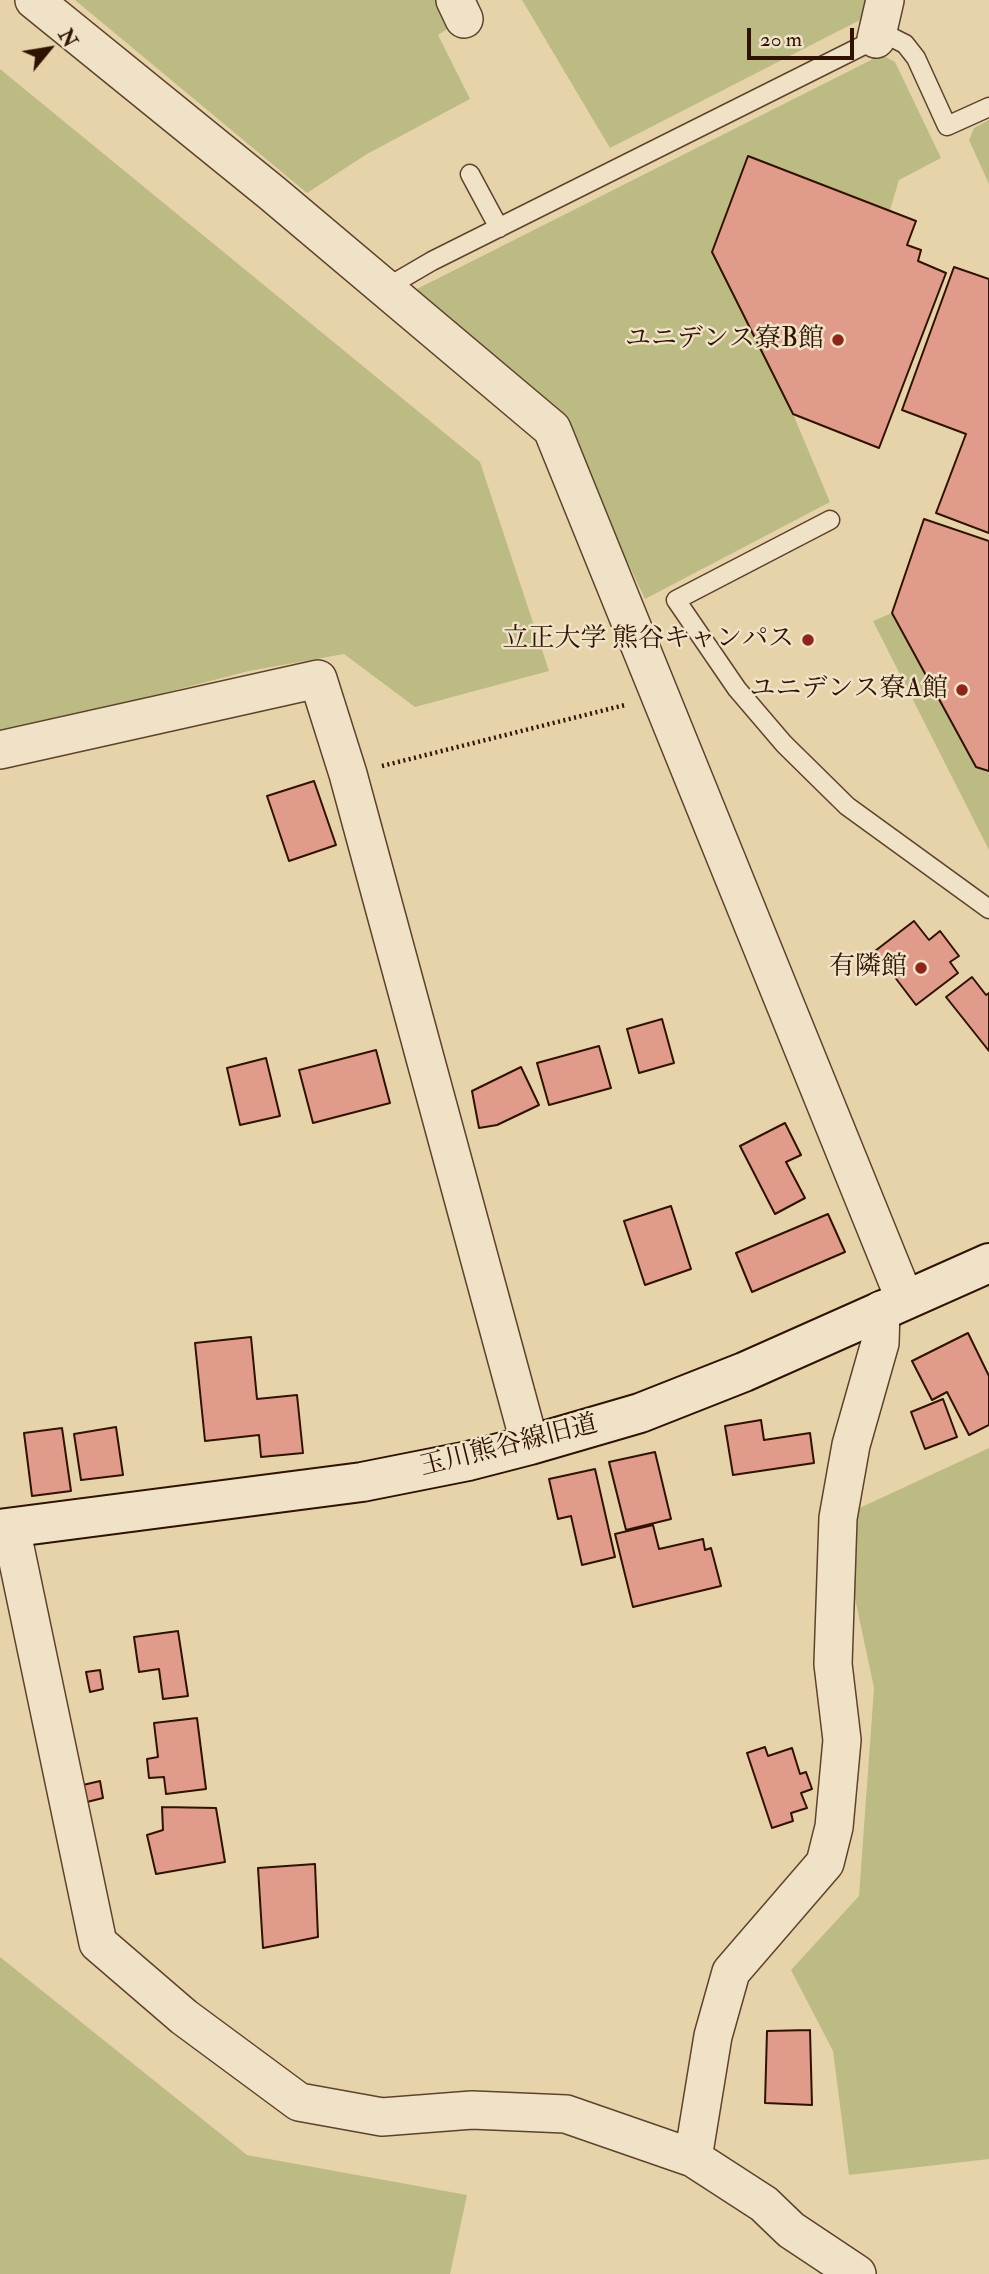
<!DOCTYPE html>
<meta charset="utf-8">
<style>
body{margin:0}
#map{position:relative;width:989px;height:2274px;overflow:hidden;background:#e7d3a9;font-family:"IM FELL Double Pica",serif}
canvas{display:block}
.north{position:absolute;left:14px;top:14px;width:70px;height:70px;-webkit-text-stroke:5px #efe2c7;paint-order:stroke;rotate:60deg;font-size:19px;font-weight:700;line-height:28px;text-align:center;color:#301201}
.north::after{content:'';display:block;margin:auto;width:24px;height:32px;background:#301201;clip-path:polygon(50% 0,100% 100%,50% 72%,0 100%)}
.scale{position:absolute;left:747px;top:28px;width:107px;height:32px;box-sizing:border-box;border:4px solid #301201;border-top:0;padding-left:9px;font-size:21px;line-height:24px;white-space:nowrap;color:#301201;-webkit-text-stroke:5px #efe2c7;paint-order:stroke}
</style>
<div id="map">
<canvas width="989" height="2274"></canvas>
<div class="north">N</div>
<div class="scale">20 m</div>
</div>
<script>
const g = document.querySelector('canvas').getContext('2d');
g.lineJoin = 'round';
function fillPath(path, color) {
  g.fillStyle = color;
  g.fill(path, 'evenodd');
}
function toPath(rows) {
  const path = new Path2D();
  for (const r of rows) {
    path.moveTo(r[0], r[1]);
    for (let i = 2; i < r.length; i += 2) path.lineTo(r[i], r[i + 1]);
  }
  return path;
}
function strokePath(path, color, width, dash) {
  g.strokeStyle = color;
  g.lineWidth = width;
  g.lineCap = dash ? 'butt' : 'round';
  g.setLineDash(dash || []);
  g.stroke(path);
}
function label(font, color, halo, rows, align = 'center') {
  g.font = font + ' "IM FELL Double Pica","Noto Serif JP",serif';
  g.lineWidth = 5;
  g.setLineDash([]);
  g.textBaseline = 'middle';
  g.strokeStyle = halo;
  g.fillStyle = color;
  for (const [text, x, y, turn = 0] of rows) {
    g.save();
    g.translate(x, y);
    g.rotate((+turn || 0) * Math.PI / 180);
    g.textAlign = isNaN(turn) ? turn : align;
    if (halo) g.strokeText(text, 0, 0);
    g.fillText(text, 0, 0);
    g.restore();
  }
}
const green = toPath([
 [75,0,438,0,450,27,438,35,470,99,367,154,307,193],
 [522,0,899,0,610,148],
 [886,57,895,62,941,158,899,180,890,210,748,156,712,252,793,414,830,502,645,599,568,437,401,297,875,58],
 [0,69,480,462,549,671,415,707,344,654,249,671,0,735],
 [989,120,989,184,969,140,974,128],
 [892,613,976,767,989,771,989,850,873,621],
 [989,1448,989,2159,849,2175,833,2051,791,1970,859,1896,874,1688,838,1518],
 [0,1957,247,2155,467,2195,450,2274,0,2274]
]);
const building = toPath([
 [748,156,916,221,907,245,921,250,918,261,946,273,879,448,793,414,712,252,748,156],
 [954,267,989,279,989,533,936,513,966,434,902,410,954,267],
 [924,519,989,541,989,771,976,767,892,613,924,519],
 [314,781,336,845,289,861,267,796,314,781],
 [914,921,929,940,940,931,959,956,950,962,958,973,916,1005,875,951,914,921],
 [972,977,986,995,989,993,989,1051,946,997,972,977],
 [662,1019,674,1063,639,1073,627,1029,662,1019],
 [599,1046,611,1088,549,1105,537,1063,599,1046],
 [376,1050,390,1103,313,1123,299,1070,376,1050],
 [266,1058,280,1116,240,1125,227,1068,266,1058],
 [521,1067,539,1105,497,1125,479,1128,472,1091,521,1067],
 [785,1123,801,1155,786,1162,805,1198,775,1214,740,1146,785,1123],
 [671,1206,691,1269,645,1285,624,1221,671,1206],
 [828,1214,845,1252,752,1292,736,1253,828,1214],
 [968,1333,989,1376,989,1425,969,1435,947,1392,932,1400,912,1361,968,1333],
 [251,1337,257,1399,297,1395,303,1453,261,1457,259,1435,205,1441,195,1343,251,1337],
 [943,1399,957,1437,925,1449,911,1412,943,1399],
 [761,1420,764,1440,810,1433,814,1463,733,1475,725,1426,761,1420],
 [116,1427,123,1475,81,1480,74,1434,116,1427],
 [62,1428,71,1491,32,1496,24,1433,62,1428],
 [655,1452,671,1519,626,1530,609,1462,655,1452],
 [595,1469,615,1557,582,1565,571,1516,558,1519,549,1479,595,1469],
 [653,1525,659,1549,703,1539,705,1550,711,1548,721,1586,633,1607,615,1534,653,1525],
 [178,1631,188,1696,163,1699,159,1669,139,1672,134,1637,178,1631],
 [100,1670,103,1689,90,1692,86,1672,100,1670],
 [197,1718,206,1789,166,1794,164,1777,149,1778,147,1759,158,1757,154,1723,197,1718],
 [765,1747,768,1756,792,1748,800,1774,806,1772,812,1789,801,1793,807,1808,791,1813,793,1821,772,1828,747,1753,765,1747],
 [100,1781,103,1798,87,1802,83,1785,100,1781],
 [162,1807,216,1808,225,1862,156,1874,147,1835,163,1830,162,1807],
 [315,1864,318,1937,263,1948,258,1868,315,1864],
 [810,2030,812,2105,765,2103,767,2031,810,2030]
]);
const path = toPath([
 [382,766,625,705]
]);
const lane = toPath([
 [470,174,499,228],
 [384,289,432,261,876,39,891,37,905,44,916,58,947,126,989,107],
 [830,520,676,600,737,689,784,744,847,806,989,909]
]);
const street = toPath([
 [34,0,272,193,552,429,905,1300],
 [455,0,464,19],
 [876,39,885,0],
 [0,750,318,679,348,774,530,1445],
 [11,1528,98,1943,184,2017,299,2102,382,2117,472,2110,566,2114,693,2158,764,2204,791,2230,857,2274],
 [693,2158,713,2036,731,1972,825,1863,834,1827,842,1740,833,1664,838,1518,851,1445,880,1343,881,1310]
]);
const secondary = toPath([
 [0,1529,362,1482,468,1461,530,1445,640,1413,744,1372,989,1263]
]);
const markers = [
 [838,340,7,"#8f2418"],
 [808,640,7,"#8f2418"],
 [962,690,7,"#8f2418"],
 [921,968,7,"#8f2418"]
];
const poiNames = [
 ["ユニデンス寮B館",824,340],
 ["立正大学 熊谷キャンパス",794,640],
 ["ユニデンス寮A館",948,690],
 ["有隣館",907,968]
];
const streetNames = [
 ["玉川熊谷線旧道",509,1447,-14]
];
fillPath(green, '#bcbb84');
fillPath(building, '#e19b8b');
strokePath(building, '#301201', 2);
strokePath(lane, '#5e422b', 21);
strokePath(street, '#5e422b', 40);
strokePath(secondary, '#301201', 42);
strokePath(path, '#301201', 4.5, [2, 3.5]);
strokePath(lane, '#efe2c7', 18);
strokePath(street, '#efe2c7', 37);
strokePath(secondary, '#efe2c7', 38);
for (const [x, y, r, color] of markers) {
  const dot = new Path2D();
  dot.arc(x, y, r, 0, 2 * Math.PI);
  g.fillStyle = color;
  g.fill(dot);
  strokePath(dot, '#efe2c7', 2.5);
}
label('26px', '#301201', '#efe2c7', poiNames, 'right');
label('26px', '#301201', '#efe2c7', streetNames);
</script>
